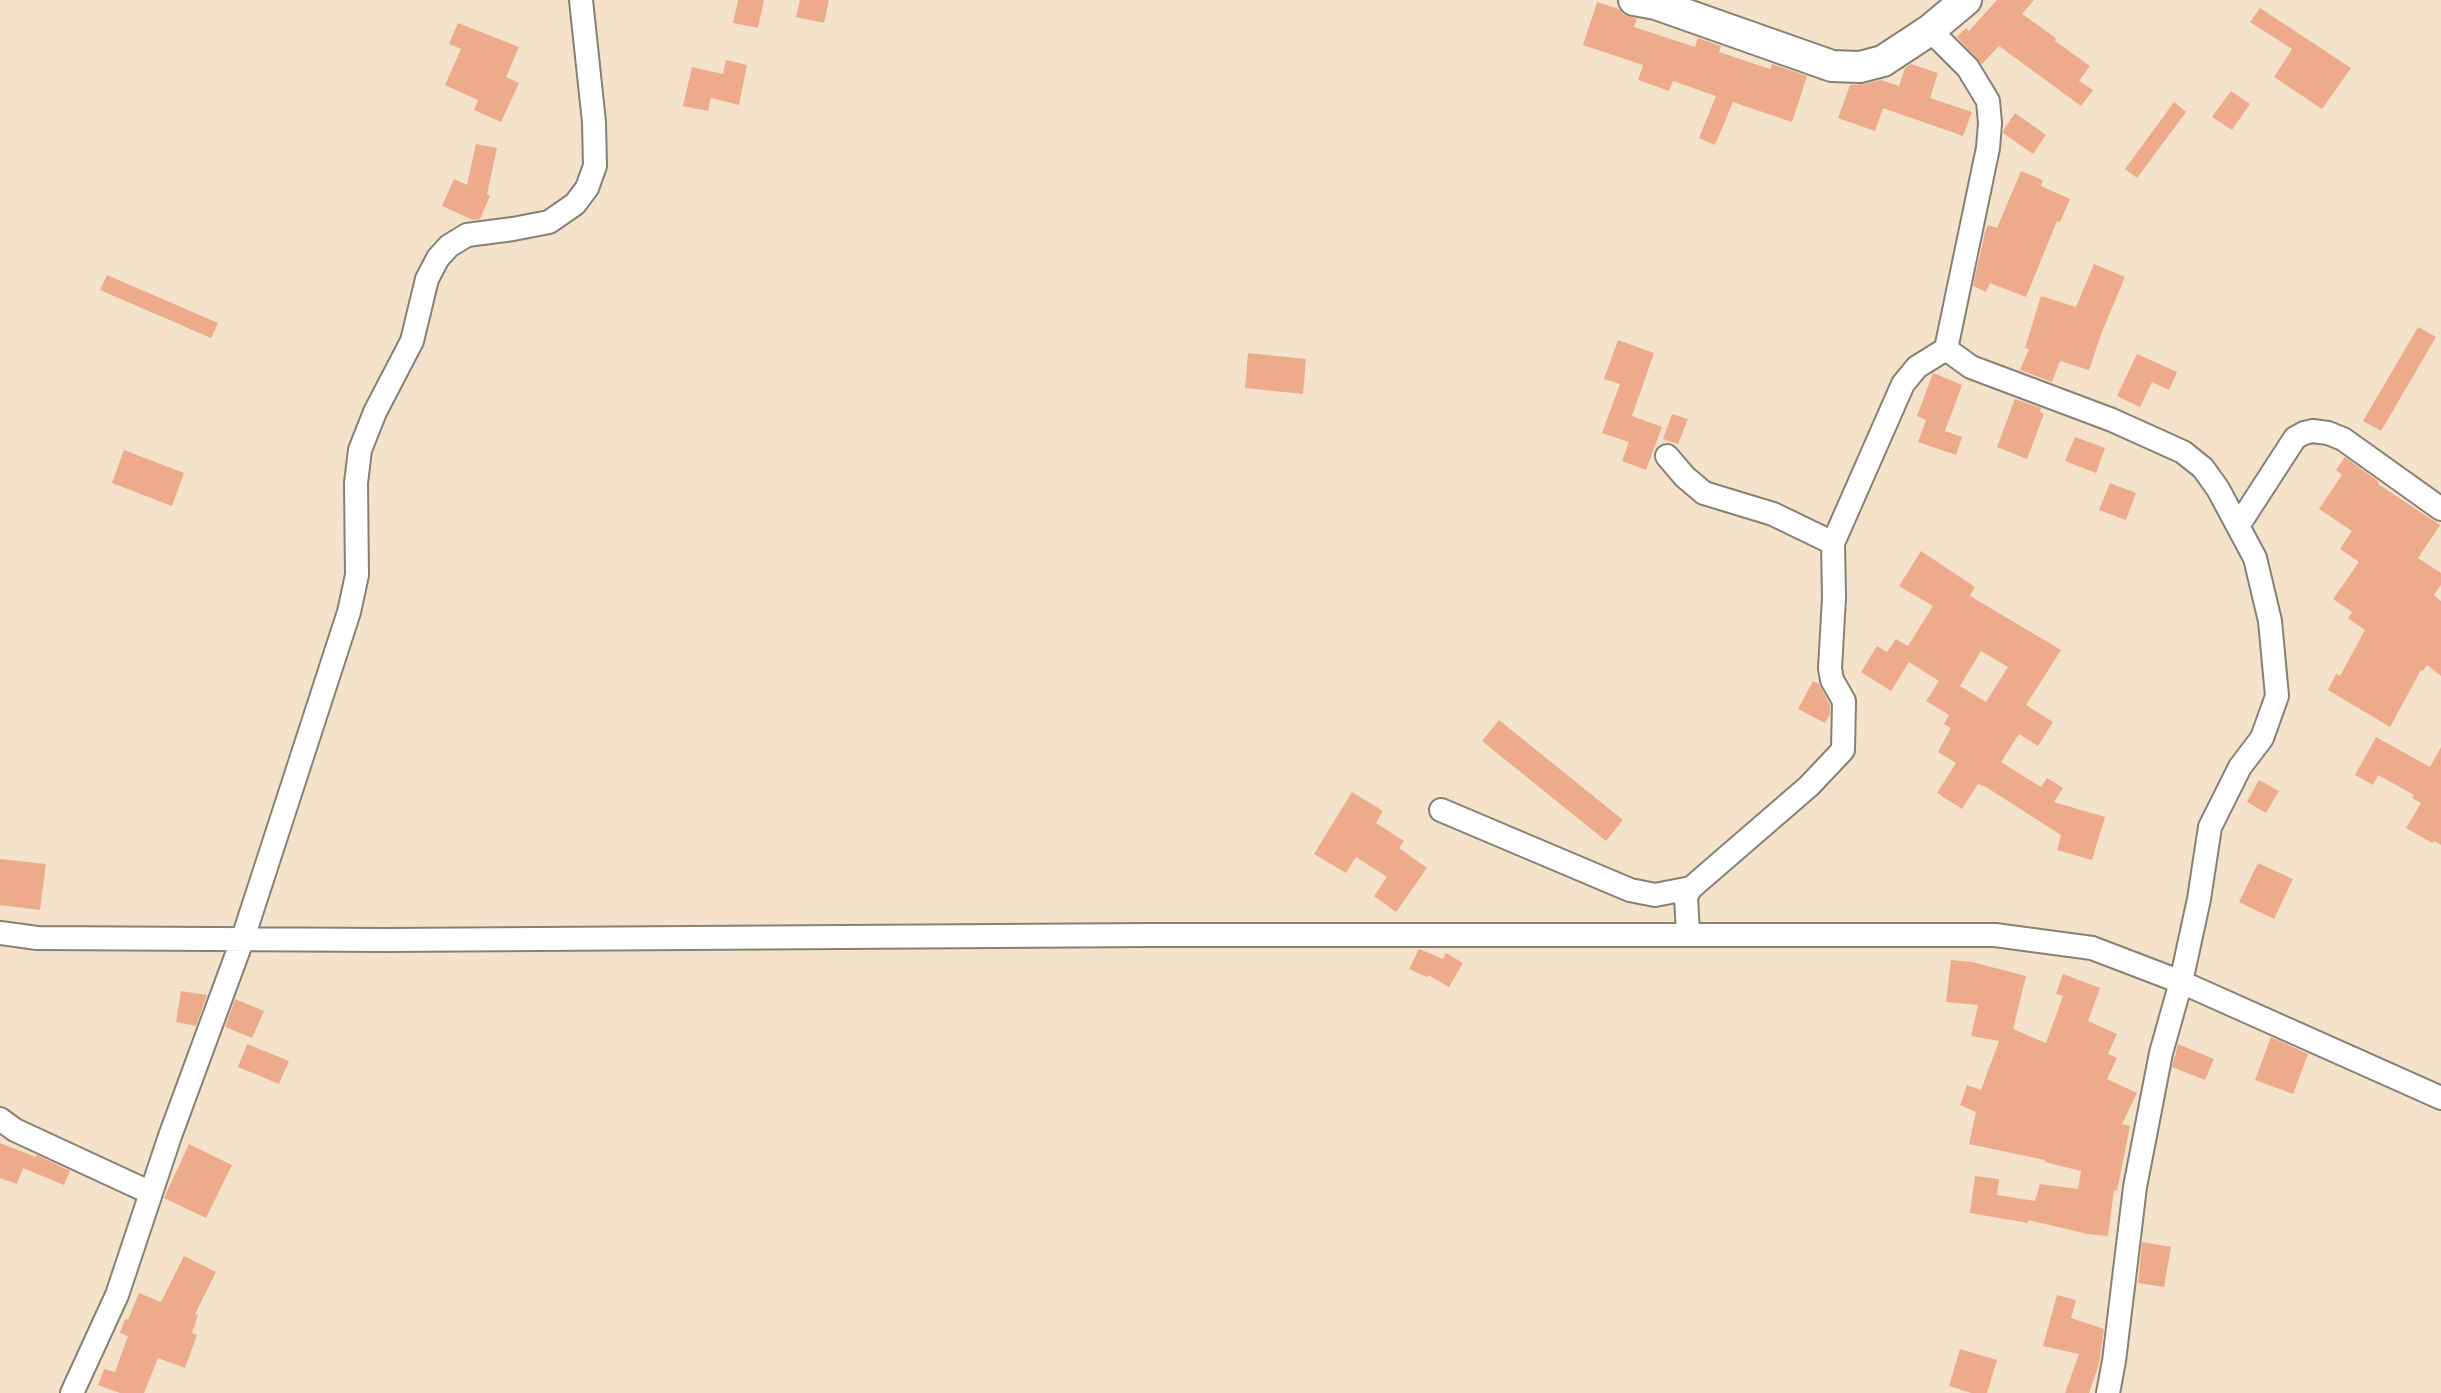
<!DOCTYPE html>
<style>
body{margin:0}
canvas{display:block;background:#f4e3ca}
</style>
<canvas width="2441" height="1393"></canvas>
<script>
const g = document.querySelector('canvas').getContext('2d');
g.lineJoin = 'round';
function fillPath(path, color) {
  g.fillStyle = color;
  g.fill(path, 'evenodd');
}
function toPath(rows) {
  const path = new Path2D();
  for (const r of rows) {
    path.moveTo(r[0], r[1]);
    for (let i = 2; i < r.length; i += 2) path.lineTo(r[i], r[i + 1]);
  }
  return path;
}
function strokePath(path, color, width, dash) {
  g.strokeStyle = color;
  g.lineWidth = width;
  g.lineCap = dash ? 'butt' : 'round';
  g.setLineDash(dash || []);
  g.stroke(path);
}
const building = toPath([
 [738,0,764,0,758,28,733,23],
 [800,0,829,0,824,23,796,17],
 [1997,0,2034,0,2022,14,2056,38,2055,41,2090,66,2079,81,2093,90,2081,106,1999,46,1982,64,1957,37,1966,28,1969,31],
 [1597,2,1619,9,1623,14,1637,19,1634,27,1695,47,1698,38,1721,46,1719,52,1770,69,1772,64,1807,76,1792,122,1733,102,1715,145,1699,138,1716,96,1673,81,1669,91,1638,80,1643,65,1583,45],
 [2260,8,2351,68,2322,109,2274,77,2292,49,2250,22],
 [458,23,519,47,506,77,519,83,501,122,474,110,478,100,445,85,461,49,449,44],
 [726,60,747,65,739,105,711,98,708,111,683,106,692,67,723,74],
 [1911,64,1938,73,1930,98,1972,112,1963,136,1883,108,1875,131,1838,118,1850,85,1864,84,1881,80,1899,86,1905,68],
 [2231,91,2250,104,2232,130,2212,117],
 [2174,102,2186,112,2137,178,2125,169],
 [2015,113,2046,135,2033,154,2003,133,2004,129],
 [476,144,497,148,487,194,490,196,480,219,473,220,442,206,454,179,467,185],
 [2021,171,2043,180,2041,186,2070,199,2060,222,2057,221,2026,297,1990,283,1986,292,1973,286,1985,232,1988,225,1997,228],
 [2094,264,2125,277,2101,334,2089,370,2060,361,2052,382,2020,370,2029,349,2025,348,2041,296,2076,307],
 [107,275,218,323,211,338,100,290],
 [2418,327,2436,337,2381,431,2363,421],
 [1618,340,1654,353,1632,416,1662,427,1646,470,1622,461,1629,442,1602,433,1620,384,1604,379],
 [1248,353,1306,359,1303,394,1245,388],
 [2137,354,2177,372,2169,390,2152,382,2140,407,2117,396],
 [1933,373,1962,385,1945,431,1962,437,1956,455,1918,442,1926,420,1917,416],
 [2015,399,2041,408,2040,412,2044,414,2027,459,1997,447],
 [1672,414,1688,419,1678,444,1663,439],
 [2075,437,2105,448,2096,473,2065,461],
 [124,450,184,473,172,506,112,483],
 [2345,457,2379,482,2378,484,2440,525,2418,558,2441,573,2441,585,2434,595,2441,601,2441,676,2427,665,2423,671,2421,670,2390,727,2328,690,2336,674,2340,676,2365,630,2348,618,2352,612,2333,599,2359,562,2340,549,2352,531,2319,509,2342,475,2336,470],
 [2110,483,2136,493,2126,520,2099,510],
 [1921,551,1975,587,1970,596,2061,650,2026,705,2053,722,2038,746,2019,734,2001,762,2041,787,2047,778,2063,788,2054,802,2105,817,2092,860,2057,850,2061,835,1986,787,1978,784,1962,809,1937,793,1956,763,1938,752,1951,728,1944,724,1949,715,1926,701,1939,681,1909,662,1891,691,1861,672,1877,646,1887,652,1896,639,1908,646,1933,606,1899,586],
 [1981,651,2008,667,1986,702,1960,686],
 [1813,681,1819,684,1830,705,1830,714,1825,723,1798,709],
 [1499,720,1623,820,1606,841,1482,741],
 [2376,737,2430,767,2441,747,2441,845,2434,841,2432,843,2406,828,2421,803,2412,798,2414,795,2378,775,2373,785,2355,775],
 [2259,780,2279,791,2266,813,2247,802],
 [1352,792,1383,811,1376,823,1404,841,1399,848,1427,868,1396,912,1374,896,1387,877,1356,857,1346,873,1314,854],
 [0,859,46,864,40,910,0,905],
 [2258,863,2293,879,2274,919,2239,902],
 [1419,949,1443,959,1446,953,1463,963,1449,987,1428,975,1427,977,1409,969],
 [1951,960,1972,962,2026,976,2013,1029,2046,1043,2063,996,2056,994,2063,974,2100,988,2088,1021,2117,1034,2108,1054,2117,1058,2107,1079,2137,1093,2122,1124,2130,1126,2117,1191,2114,1190,2108,1236,2088,1234,2028,1220,2028,1223,1970,1213,1975,1176,1999,1179,1997,1195,2035,1201,2040,1184,2078,1189,2081,1171,2045,1162,2045,1160,1969,1144,1976,1112,1960,1105,1967,1085,1981,1090,1999,1041,1971,1036,1978,1005,1946,1002],
 [181,991,207,995,196,1026,176,1022],
 [235,999,264,1011,252,1038,225,1027],
 [2271,1037,2308,1054,2293,1094,2255,1080],
 [247,1044,289,1061,279,1084,238,1067],
 [2178,1044,2214,1059,2205,1080,2172,1067],
 [0,1143,36,1157,37,1155,70,1171,64,1185,23,1168,17,1184,0,1178],
 [189,1144,232,1165,206,1218,164,1198],
 [2142,1242,2171,1247,2164,1287,2138,1283],
 [184,1256,216,1272,195,1314,198,1315,192,1333,197,1335,185,1368,158,1358,144,1393,120,1393,98,1385,104,1369,115,1372,128,1336,120,1333,125,1319,128,1320,139,1293,161,1302],
 [2057,1295,2076,1300,2071,1318,2104,1329,2099,1364,2089,1393,2065,1393,2079,1354,2043,1346],
 [1960,1349,1997,1360,1987,1393,1971,1393,1949,1386]
]);
const street = toPath([
 [1930,30,1968,68,1988,101,1990,123,1988,148,1946,349,1971,367,2112,420,2183,452,2203,468,2218,489,2255,558,2270,621,2277,696,2262,738,2240,767,2210,827,2199,899,2181,982,2161,1053,2135,1187,2114,1361,2108,1393],
 [1667,456,1685,477,1704,493,1773,514,1833,543],
 [2238,526,2295,438,2304,433,2313,431,2328,433,2343,439,2441,509],
 [1441,810,1630,890,1655,895,1691,888],
 [0,933,37,938,386,940,1149,935,1995,935,2092,948,2181,982,2441,1098],
 [1688,934,1686,896,1691,888,1809,786,1843,750,1844,701,1832,680,1830,668,1834,598,1833,543,1903,384,1917,367,1946,349],
 [0,1119,15,1130,151,1193],
 [72,1393,117,1295,170,1136,243,938,349,612,357,575,356,483,360,450,375,412,412,341,427,279,438,258,449,246,467,235,513,229,549,222,575,204,587,188,595,166,594,122,581,0]
]);
const secondary = toPath([
 [1634,0,1656,4,1832,66,1860,67,1883,61,1930,30,1966,0]
]);
fillPath(building, '#edab8b');
strokePath(street, '#888073', 26);
strokePath(secondary, '#888073', 34);
strokePath(street, '#fff', 22);
strokePath(secondary, '#fff', 30);
</script>
